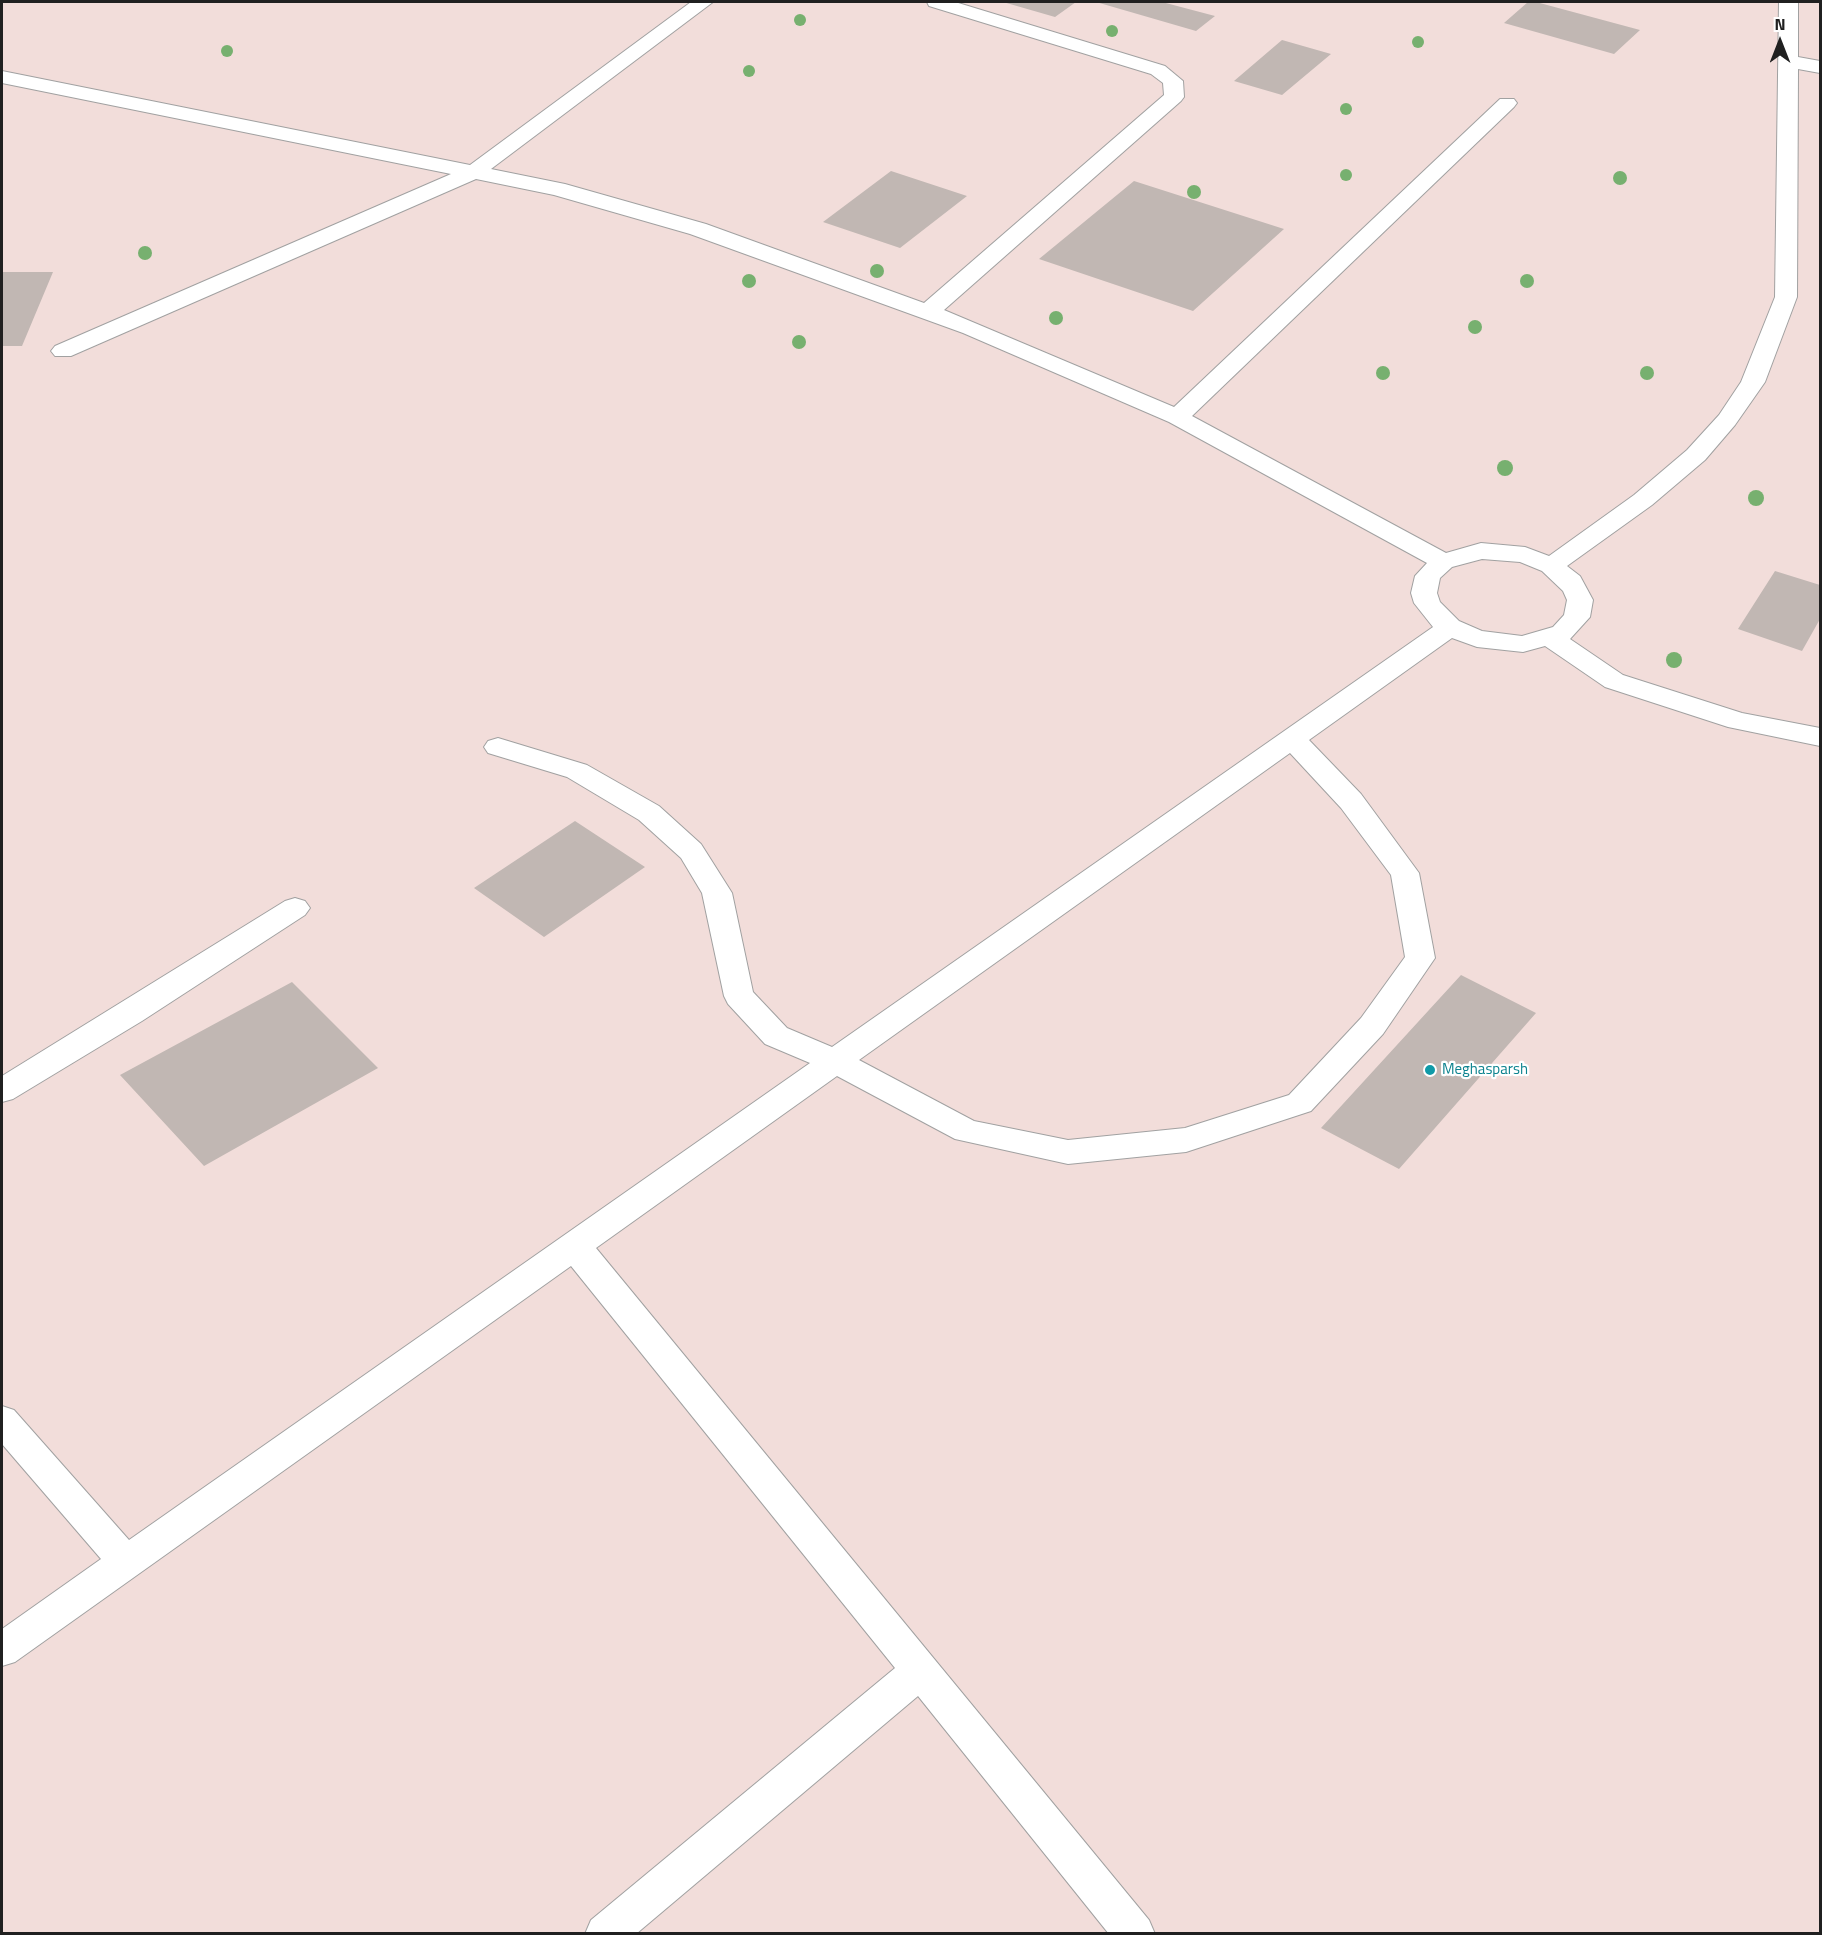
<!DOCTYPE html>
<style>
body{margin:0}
#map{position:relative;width:1822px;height:1935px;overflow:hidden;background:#f0ece6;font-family:"Titillium Web",sans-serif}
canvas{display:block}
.frame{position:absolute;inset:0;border:3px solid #202020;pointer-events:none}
.north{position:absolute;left:1750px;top:12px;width:60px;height:60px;-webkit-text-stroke:4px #fff;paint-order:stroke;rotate:0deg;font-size:16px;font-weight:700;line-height:24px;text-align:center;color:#202020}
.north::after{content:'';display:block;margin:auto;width:21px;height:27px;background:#202020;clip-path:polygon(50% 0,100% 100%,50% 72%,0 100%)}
</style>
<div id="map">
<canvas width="1822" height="1935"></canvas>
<div class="frame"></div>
<div class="north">N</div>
</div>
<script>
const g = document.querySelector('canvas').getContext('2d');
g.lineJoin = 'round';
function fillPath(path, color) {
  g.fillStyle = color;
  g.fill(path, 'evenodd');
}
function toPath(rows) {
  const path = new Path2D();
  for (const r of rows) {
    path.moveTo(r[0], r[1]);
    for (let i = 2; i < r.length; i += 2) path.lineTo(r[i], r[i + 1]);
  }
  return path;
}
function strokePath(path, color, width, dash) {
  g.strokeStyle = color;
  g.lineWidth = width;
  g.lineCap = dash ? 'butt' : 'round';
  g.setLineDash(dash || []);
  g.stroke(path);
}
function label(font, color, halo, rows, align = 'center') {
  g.font = font + ' "Titillium Web",sans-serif';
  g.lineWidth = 4.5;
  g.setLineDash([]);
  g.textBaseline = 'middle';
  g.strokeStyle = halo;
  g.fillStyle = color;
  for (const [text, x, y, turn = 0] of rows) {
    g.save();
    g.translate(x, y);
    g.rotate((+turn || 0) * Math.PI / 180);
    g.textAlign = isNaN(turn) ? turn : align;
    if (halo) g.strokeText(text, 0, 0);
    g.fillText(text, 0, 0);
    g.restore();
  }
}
const military = toPath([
 [2,2,1820,2,1820,1933,2,1933]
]);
const building = toPath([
 [1003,2,1076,2,1055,17],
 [1096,2,1162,2,1215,16,1196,31],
 [1528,2,1536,2,1640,30,1614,54,1504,23],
 [1282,40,1331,54,1282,95,1234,81],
 [891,171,967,196,900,248,823,222],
 [1134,181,1284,229,1193,311,1039,259],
 [2,272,53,272,22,346,2,346],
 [1775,571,1820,585,1820,619,1802,651,1738,629],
 [575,821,645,867,544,937,474,888],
 [1461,975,1536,1013,1399,1169,1321,1128],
 [292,982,378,1068,204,1166,120,1075]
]);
const lane = toPath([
 [691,2,713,2,491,169,565,184,706,224,924,303,1164,95,1163,83,1151,74,929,6,927,2,955,2,1165,66,1183,81,1184,97,1181,101,944,310,1174,407,1500,99,1514,99,1517,103,1514,107,1192,416,1446,553,1481,543,1525,547,1549,556,1634,495,1687,450,1719,415,1741,382,1775,297,1779,2,1798,2,1798,57,1820,61,1820,73,1798,69,1797,297,1765,382,1735,425,1705,460,1652,505,1567,566,1580,576,1593,600,1590,617,1570,639,1623,675,1742,713,1820,728,1820,746,1728,727,1605,687,1545,646,1523,652,1477,647,1452,638,1309,740,1361,794,1419,873,1435,958,1383,1034,1311,1111,1186,1152,1068,1164,955,1139,837,1076,596,1248,1149,1920,1155,1934,1109,1934,918,1696,636,1934,585,1934,591,1920,895,1668,571,1266,15,1662,2,1666,2,1629,101,1559,2,1444,2,1406,14,1410,129,1540,810,1063,765,1044,728,1004,724,996,702,893,681,858,639,820,567,777,488,753,484,747,488,741,498,738,587,765,659,806,701,844,732,893,753,992,787,1028,832,1047,1433,627,1414,603,1411,593,1415,576,1427,563,1169,422,963,333,690,234,554,195,476,179,71,356,55,356,51,351,55,346,451,174,2,83,2,71,470,165,691,2],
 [1482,559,1520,562,1542,571,1563,591,1567,600,1564,615,1553,627,1522,636,1482,631,1459,621,1440,602,1437,593,1440,578,1452,567,1482,559],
 [1290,753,1341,808,1391,875,1405,957,1361,1018,1289,1095,1185,1128,1068,1140,974,1121,859,1060,1290,753],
 [295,898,305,901,310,908,305,915,142,1021,13,1099,2,1102,2,1076,285,901,295,898]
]);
const trees = [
 [800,20,6],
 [1112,31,6],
 [1418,42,6],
 [227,51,6],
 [749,71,6],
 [1346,109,6],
 [1346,175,6],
 [1620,178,7],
 [1194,192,7],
 [145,253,7],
 [877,271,7],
 [749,281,7],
 [1527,281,7],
 [1056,318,7],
 [1475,327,7],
 [799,342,7],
 [1383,373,7],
 [1647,373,7],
 [1505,468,8],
 [1756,498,8],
 [1674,660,8]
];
const markers = [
 [1430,1070,6,"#0f9aa8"]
];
const cultureNames = [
 ["Meghasparsh",1442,1070]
];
fillPath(military, '#f2ddda');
fillPath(building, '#c1b7b3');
strokePath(lane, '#a1a1a1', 2);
fillPath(lane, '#fff');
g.fillStyle = '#77b06f';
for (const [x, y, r] of trees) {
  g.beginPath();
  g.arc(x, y, r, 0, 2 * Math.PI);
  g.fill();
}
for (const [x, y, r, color] of markers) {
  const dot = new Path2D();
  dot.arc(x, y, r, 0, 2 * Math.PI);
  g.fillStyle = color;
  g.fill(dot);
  strokePath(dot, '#fff', 2);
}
label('15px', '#0d838f', '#fff', cultureNames, 'left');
</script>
